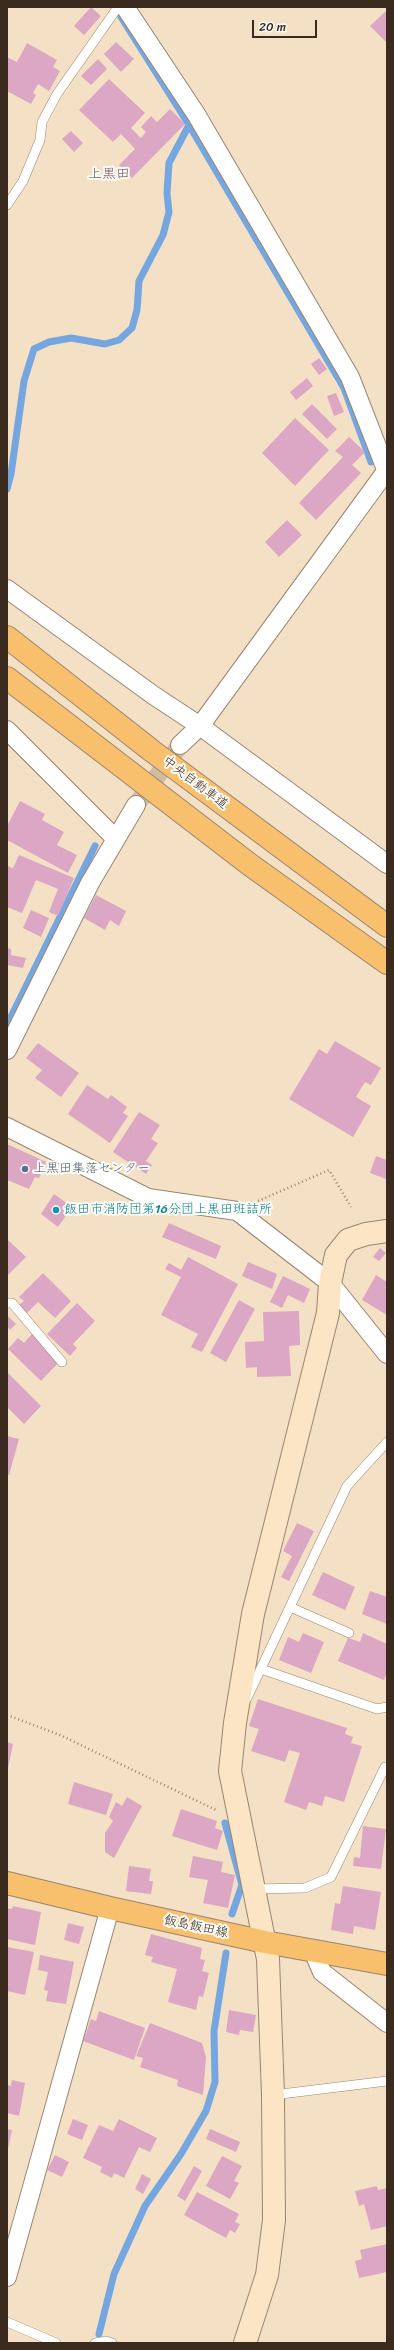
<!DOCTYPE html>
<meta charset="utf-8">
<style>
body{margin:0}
#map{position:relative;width:394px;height:2350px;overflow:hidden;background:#f4e0c5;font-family:Sriracha,sans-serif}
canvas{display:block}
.frame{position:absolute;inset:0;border:8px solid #3b2a1e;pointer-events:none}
.scale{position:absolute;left:252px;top:20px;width:65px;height:18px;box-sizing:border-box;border:2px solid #3b2a1e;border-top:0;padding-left:5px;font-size:12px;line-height:14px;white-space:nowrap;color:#3b2a1e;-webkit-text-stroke:3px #fdfcf7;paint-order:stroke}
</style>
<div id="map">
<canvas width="394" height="2350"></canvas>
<div class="frame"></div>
<div class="scale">20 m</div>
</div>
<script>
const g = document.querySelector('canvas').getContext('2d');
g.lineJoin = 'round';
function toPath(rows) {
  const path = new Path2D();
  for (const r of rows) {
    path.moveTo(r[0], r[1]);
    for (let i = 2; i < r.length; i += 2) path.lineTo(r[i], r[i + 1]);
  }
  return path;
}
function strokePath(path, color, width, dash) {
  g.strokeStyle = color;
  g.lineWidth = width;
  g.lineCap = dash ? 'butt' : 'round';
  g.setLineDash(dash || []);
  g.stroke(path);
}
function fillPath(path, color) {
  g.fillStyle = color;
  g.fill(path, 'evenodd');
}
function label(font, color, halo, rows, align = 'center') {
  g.font = font + ' Sriracha,"Klee One",sans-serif';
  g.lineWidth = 4;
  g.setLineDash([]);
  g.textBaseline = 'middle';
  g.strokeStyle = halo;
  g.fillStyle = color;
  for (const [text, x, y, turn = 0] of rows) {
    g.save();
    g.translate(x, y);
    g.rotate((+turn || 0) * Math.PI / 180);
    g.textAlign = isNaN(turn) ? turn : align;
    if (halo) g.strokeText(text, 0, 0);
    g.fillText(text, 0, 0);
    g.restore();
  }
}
const stream = toPath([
 [121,17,189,125,344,388,371,462],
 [7,489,11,474,24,381,34,349,49,342,71,338,105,344,119,340,132,328,137,310,139,281,163,235,169,212,167,193,169,163,189,125],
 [7,1025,95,846],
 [225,1823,242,1885,232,1914],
 [99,2334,114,2274,145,2206,181,2154,206,2111,215,2082,214,2031,226,1953]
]);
const building = toPath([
 [91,7,101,16,84,35,74,26],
 [387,10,387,43,370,26],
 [116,42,134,59,121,72,104,54],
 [27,43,57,60,53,67,60,71,49,91,38,84,33,93,36,95,31,104,7,91,7,57,17,62],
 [98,59,107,69,91,85,81,76],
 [109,79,145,113,131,128,141,138,146,132,141,127,151,116,157,122,170,109,185,124,132,178,119,165,135,149,121,134,113,142,79,110],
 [71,131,83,143,74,152,62,139],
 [319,358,327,369,319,375,311,364],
 [307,378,313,386,296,400,290,392],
 [336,393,344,412,334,416,327,396],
 [312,404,337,429,327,439,302,414],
 [295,418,329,450,295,486,262,453],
 [349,437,365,452,352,465,361,473,316,520,299,503,343,457,335,451],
 [287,520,302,535,279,557,265,542],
 [20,801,45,814,42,820,64,832,57,845,77,855,68,873,7,840,7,826],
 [19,855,74,878,58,916,49,912,58,889,36,880,22,913,7,907,7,866,13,868],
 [96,895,126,911,119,926,110,920,105,930,84,918],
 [31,910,49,918,41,937,23,928],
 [7,948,11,949,11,955,26,958,23,968,7,965],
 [335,1041,381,1068,371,1085,365,1082,356,1097,371,1106,353,1137,289,1099,319,1049,327,1054],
 [38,1043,79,1073,61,1097,35,1078,42,1070,26,1058],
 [87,1085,108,1099,111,1095,127,1107,123,1113,128,1116,110,1143,68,1114],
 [139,1112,160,1125,151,1139,158,1143,146,1161,152,1165,146,1174,113,1152],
 [7,1144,46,1162,39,1178,35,1177,29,1189,7,1180],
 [376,1156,387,1160,386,1179,370,1173],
 [54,1194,72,1207,58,1227,41,1214],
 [169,1223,221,1246,216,1259,162,1237],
 [7,1239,26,1257,7,1276],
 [380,1248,386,1253,379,1261,373,1257],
 [188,1257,238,1284,202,1352,191,1347,198,1334,161,1315,181,1277,165,1269,169,1263,181,1270],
 [248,1262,277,1274,272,1289,242,1276],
 [43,1273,71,1301,55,1318,38,1302,27,1313,19,1305,24,1301,19,1297],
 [376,1275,387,1282,387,1315,362,1300],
 [283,1276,310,1289,304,1303,288,1295,282,1308,270,1302],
 [239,1300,255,1309,226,1362,210,1353],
 [77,1303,95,1321,73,1344,77,1348,70,1356,47,1334],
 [299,1311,300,1345,289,1346,291,1376,257,1377,257,1367,246,1368,245,1342,264,1341,263,1312],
 [7,1315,16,1324,10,1330,7,1326],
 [32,1334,60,1361,41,1381,8,1349,18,1338,24,1343],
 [7,1372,41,1406,24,1424,7,1407],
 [7,1436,19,1439,9,1475,7,1475],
 [297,1523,314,1531,289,1581,281,1577,292,1556,283,1551],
 [323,1572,355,1587,345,1610,312,1595],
 [370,1591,387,1597,387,1624,362,1614],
 [303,1633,324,1642,311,1673,279,1660,288,1637,299,1642],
 [363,1633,387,1644,387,1673,384,1680,338,1661,348,1638,360,1642],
 [258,1699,347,1728,345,1734,353,1737,351,1743,362,1746,344,1802,325,1796,322,1806,309,1802,306,1810,284,1802,300,1753,289,1750,285,1762,251,1751,259,1729,249,1726],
 [7,1742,13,1744,8,1768,7,1768],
 [74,1782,113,1794,106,1815,68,1804],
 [127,1797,142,1806,114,1858,105,1852,105,1833,113,1821,109,1817,116,1802,122,1806],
 [181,1809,217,1821,215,1828,223,1831,217,1850,172,1836],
 [363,1826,386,1829,381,1869,353,1866,354,1857,360,1858],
 [193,1856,223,1862,221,1872,235,1875,228,1908,203,1903,208,1880,189,1877],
 [129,1866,151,1869,149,1881,153,1881,151,1894,126,1891],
 [343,1886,381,1892,375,1930,354,1926,353,1934,331,1930,335,1903,340,1904],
 [13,1906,41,1912,35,1945,7,1939,7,1908,12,1909],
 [68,1923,84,1927,79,1944,64,1940],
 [151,1934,202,1948,200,1959,205,1960,202,1971,209,1973,203,1997,199,1996,196,2010,168,2002,177,1969,151,1962,153,1957,145,1955],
 [7,1947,34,1952,25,1995,7,1991],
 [40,1955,74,1962,66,2004,46,2001,48,1991,44,1990,48,1972,38,1970],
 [229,2010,256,2015,253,2032,240,2030,239,2035,226,2032],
 [99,2011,145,2028,134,2060,83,2041,91,2019,96,2021],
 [150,2023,202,2043,206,2057,203,2095,177,2086,178,2080,140,2067,143,2058,136,2056],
 [12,2080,25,2083,19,2116,7,2113,7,2085,11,2086],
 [73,2119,88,2125,82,2140,67,2134],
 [119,2119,157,2138,150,2152,139,2147,124,2178,114,2173,112,2178,100,2172,102,2167,83,2158,99,2125,113,2131],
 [7,2129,12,2130,8,2149,7,2149],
 [210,2129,240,2142,236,2152,206,2139],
 [55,2155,69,2162,62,2177,47,2170],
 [222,2156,242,2166,234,2181,239,2183,230,2199,206,2186],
 [194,2166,202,2171,185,2201,177,2196],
 [142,2174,151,2179,143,2194,135,2189],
 [377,2186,378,2190,387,2188,387,2226,371,2230,364,2204,359,2206,355,2191],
 [197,2192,239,2214,235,2222,240,2224,235,2233,230,2230,226,2238,184,2215],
 [387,2244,387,2272,359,2278,355,2261,362,2259,360,2250]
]);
const streetTunnel = toPath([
 [136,805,180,745]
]);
const path = toPath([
 [258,1201,329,1170,351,1207],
 [7,1715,60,1735,216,1810]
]);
const lane = toPath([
 [7,205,23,181,40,140,42,122,57,94,118,7],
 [7,1303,12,1303,62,1362],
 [290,1607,349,1633],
 [261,1669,377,1709,387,1707],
 [247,1698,347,1486,387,1442],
 [254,1889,305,1888,331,1877,385,1767,387,1767],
 [273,2095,387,2081],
 [7,2322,56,2343],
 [95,2343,106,2341,112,2343]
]);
const street = toPath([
 [125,7,196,114,350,377,387,472],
 [7,589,153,695,200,726,387,864],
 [7,730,116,839],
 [180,745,200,726,387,470],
 [7,1050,90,883,136,805],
 [7,1127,148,1198,237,1211,330,1283,387,1354],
 [313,1951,322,1972,387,2023],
 [7,2277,110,1908]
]);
const secondary = toPath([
 [245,2343,267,2275,274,2220,273,2095,268,1959,230,1771,235,1723,253,1614,328,1313,330,1283,336,1255,348,1240,366,1234,387,1231]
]);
const primary = toPath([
 [7,1883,110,1908,265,1942,387,1964]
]);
const highway = toPath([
 [7,637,152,751,387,926],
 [7,678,249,864,387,963]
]);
const markers = [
 [25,1169,4,"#5c6f8a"],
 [56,1210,4,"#0f9aa8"]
];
const streetNames = [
 ["中央自動車道",195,783,37],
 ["飯島飯田線",196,1927,12]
];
const serviceNames = [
 ["上黒田集落センター",33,1169]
];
const cultureNames = [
 ["飯田市消防団第16分団上黒田班詰所",64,1210]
];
const neighbourhoodNames = [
 ["上黒田",109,174]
];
strokePath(stream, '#75a6e0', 7);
fillPath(building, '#dba7c4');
strokePath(streetTunnel, '#cfbca4', 18, [18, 9]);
strokePath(lane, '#988572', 10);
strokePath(street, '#988572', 20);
strokePath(secondary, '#988572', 24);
strokePath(primary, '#988572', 24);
strokePath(highway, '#988572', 24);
strokePath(path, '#988572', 2.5, [1, 3]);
strokePath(lane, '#fff', 9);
strokePath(street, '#fff', 18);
strokePath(secondary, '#fce5c4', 22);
strokePath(primary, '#f8bf6c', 22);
strokePath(highway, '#f8bf6c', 22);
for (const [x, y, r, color] of markers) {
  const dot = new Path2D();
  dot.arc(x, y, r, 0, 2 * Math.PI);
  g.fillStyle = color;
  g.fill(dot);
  strokePath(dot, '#fdfcf7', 1.5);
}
label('13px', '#3b2a1e', '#fdfcf7', streetNames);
label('13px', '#4e5e75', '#fdfcf7', serviceNames, 'left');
label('13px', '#0d838f', '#fdfcf7', cultureNames, 'left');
label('14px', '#735658', '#fdfcf7', neighbourhoodNames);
</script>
